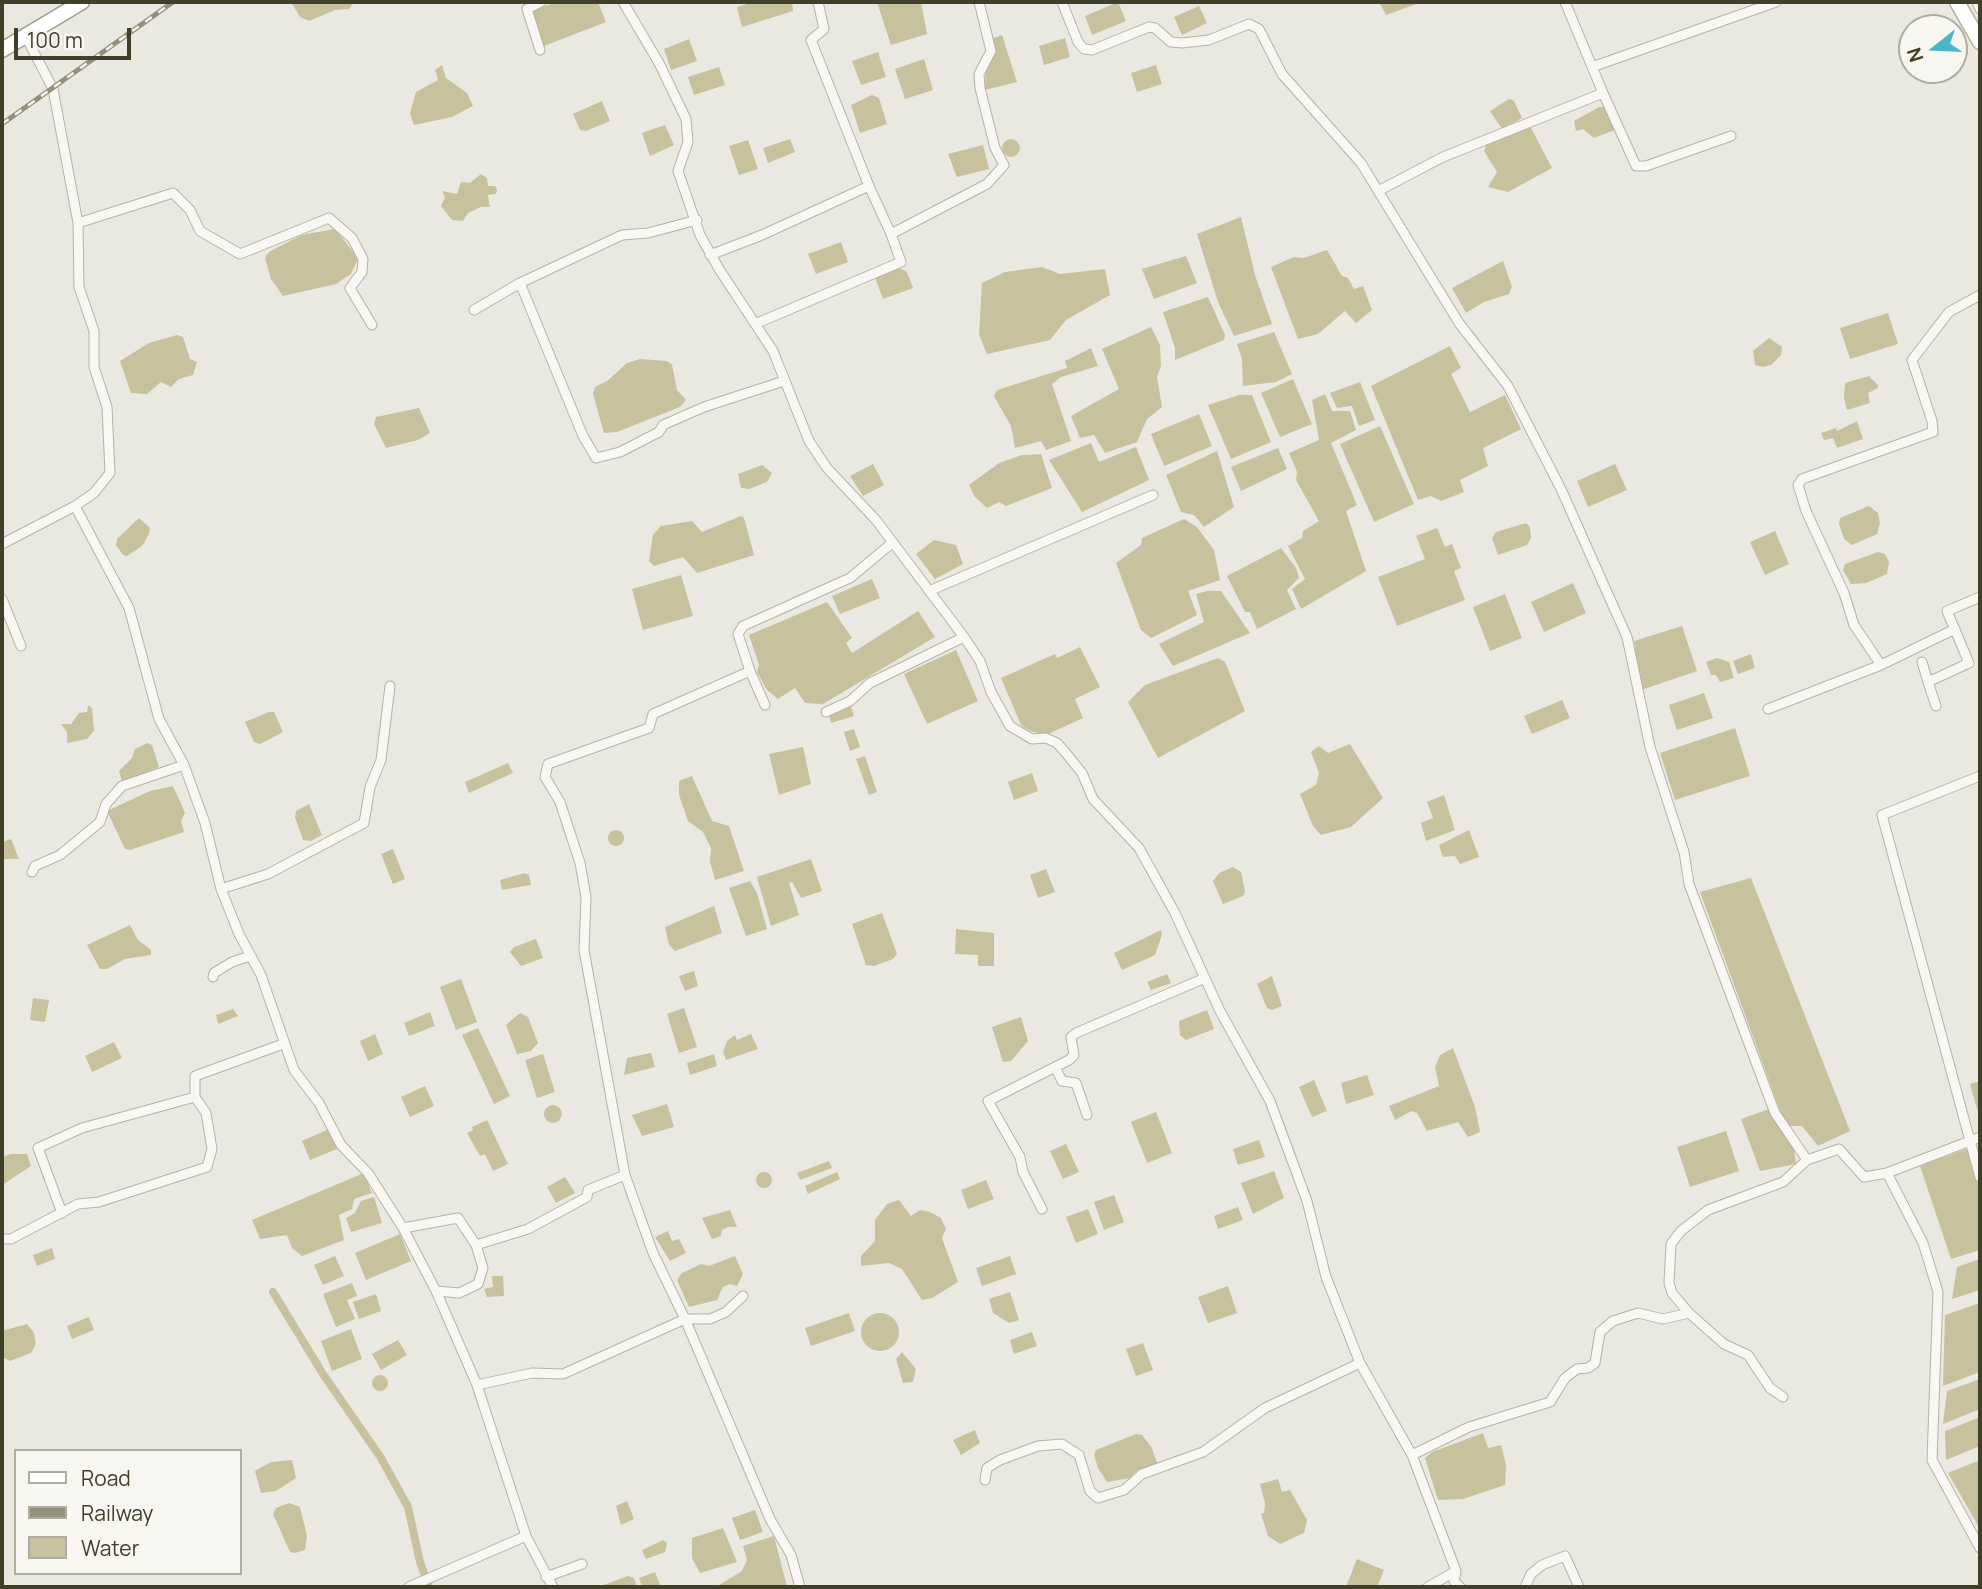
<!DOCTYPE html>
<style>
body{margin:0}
#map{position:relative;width:1982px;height:1589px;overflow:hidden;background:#e9e9e1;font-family:Manrope,sans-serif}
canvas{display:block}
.frame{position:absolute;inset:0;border:4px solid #403f2a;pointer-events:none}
.legend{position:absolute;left:14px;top:1449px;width:228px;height:126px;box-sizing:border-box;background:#f7f6f0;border:2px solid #aeada1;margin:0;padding:9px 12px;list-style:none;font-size:21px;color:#403f2a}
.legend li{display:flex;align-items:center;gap:14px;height:35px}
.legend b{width:35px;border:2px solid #aeada1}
.north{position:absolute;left:1898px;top:14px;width:70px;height:70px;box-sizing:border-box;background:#f7f6f0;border:2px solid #aeada1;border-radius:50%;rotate:252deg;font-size:19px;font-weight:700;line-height:28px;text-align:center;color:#403f2a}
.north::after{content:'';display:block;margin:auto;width:24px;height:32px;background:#4bb4c9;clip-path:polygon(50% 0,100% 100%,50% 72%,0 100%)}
.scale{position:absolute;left:14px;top:28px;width:117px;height:32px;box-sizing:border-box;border:4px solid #403f2a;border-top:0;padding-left:9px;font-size:21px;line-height:24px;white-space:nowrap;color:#403f2a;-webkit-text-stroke:5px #f7f6f0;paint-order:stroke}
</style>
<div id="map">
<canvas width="1982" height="1589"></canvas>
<div class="frame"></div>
<ul class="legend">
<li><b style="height:9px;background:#fff"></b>Road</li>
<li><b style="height:9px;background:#92917b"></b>Railway</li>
<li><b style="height:19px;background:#c8c19d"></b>Water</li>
</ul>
<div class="north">N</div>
<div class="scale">100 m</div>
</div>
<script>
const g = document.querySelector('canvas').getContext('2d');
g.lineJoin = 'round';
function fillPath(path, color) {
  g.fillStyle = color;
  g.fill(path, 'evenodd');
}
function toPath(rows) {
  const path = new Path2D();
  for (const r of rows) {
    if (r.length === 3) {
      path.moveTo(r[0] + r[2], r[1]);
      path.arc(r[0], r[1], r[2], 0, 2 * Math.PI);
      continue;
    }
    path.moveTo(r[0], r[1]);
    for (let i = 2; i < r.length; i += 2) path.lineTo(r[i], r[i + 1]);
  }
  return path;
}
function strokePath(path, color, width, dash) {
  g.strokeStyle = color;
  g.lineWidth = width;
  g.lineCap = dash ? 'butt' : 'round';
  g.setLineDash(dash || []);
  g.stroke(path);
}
const water = toPath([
 [291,2,354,2,349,9,335,10,309,21,300,17],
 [556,2,598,2,606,22,544,46,531,12],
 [754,2,792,2,793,11,742,27,737,7],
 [877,2,921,2,927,34,891,45],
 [1118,2,1126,21,1092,35,1085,16],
 [1379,2,1422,2,1386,15],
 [1199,6,1207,23,1182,35,1174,17],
 [1002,35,1017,82,985,90,986,66,994,56,991,39],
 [1065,38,1070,57,1044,65,1039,46],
 [689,39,697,61,671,70,664,49],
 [878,52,886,77,861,85,852,61],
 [924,59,933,90,905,99,895,69],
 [442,65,446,78,467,93,473,106,452,117,414,125,410,113,416,92,438,80,435,70],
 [1156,65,1162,84,1137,92,1131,73],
 [719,67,725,85,694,95,688,77],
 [872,95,879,98,887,124,860,133,851,105],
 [1509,99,1514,101,1522,118,1502,129,1490,111],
 [602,101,610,121,586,131,580,130,573,114],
 [1599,107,1606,107,1615,130,1594,138,1583,129,1576,131,1574,121],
 [665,125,674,145,650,156,642,133],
 [1530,126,1552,168,1508,192,1488,187,1497,172,1484,151,1487,143],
 [1011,148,9],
 [790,139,795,152,768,163,763,148],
 [748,140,758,169,739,175,729,146],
 [983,145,989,169,957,177,948,154],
 [481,174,487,178,488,186,495,186,497,190,496,194,488,195,490,207,481,207,468,213,463,221,452,220,441,206,445,198,442,191,457,194,461,182,470,183],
 [1241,217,1255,275,1272,324,1234,336,1218,302,1197,234],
 [335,229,355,254,357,261,351,274,336,284,283,296,271,279,265,258,269,252,301,235],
 [841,242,848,262,816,274,808,254],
 [1327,250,1342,276,1348,278,1354,289,1363,286,1372,310,1356,323,1345,311,1318,334,1298,339,1271,267,1294,257,1304,258],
 [1186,256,1197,283,1154,299,1142,269],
 [1503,261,1512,287,1509,294,1484,302,1466,313,1452,288],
 [898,267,907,272,913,288,883,299,874,275],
 [1042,267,1060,274,1105,269,1110,295,1066,320,1050,340,987,354,979,335,982,283,1005,272],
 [1208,297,1225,335,1224,340,1175,360,1175,348,1163,312],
 [1888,313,1898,344,1850,359,1840,328],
 [1151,327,1160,345,1161,366,1157,377,1162,407,1147,419,1137,442,1105,453,1094,435,1080,438,1071,416,1119,389,1102,349],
 [1274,332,1292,374,1276,382,1243,386,1242,359,1237,344],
 [177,335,183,337,190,359,197,362,193,375,179,379,171,387,161,382,147,394,131,393,120,361,149,343],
 [1769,338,1782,347,1781,355,1771,365,1763,367,1755,365,1753,351],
 [1450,346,1461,368,1451,374,1470,412,1505,395,1521,429,1483,448,1488,466,1460,480,1464,492,1441,501,1431,496,1418,500,1371,386],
 [1091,348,1098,366,1061,377,1052,384,1071,441,1046,450,1041,441,1015,448,1011,426,994,396,997,390,1067,368,1065,361],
 [640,359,667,361,672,365,677,390,686,400,680,407,617,432,604,433,593,394,595,387,607,381,627,363],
 [1869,376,1878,385,1878,388,1868,393,1870,403,1847,410,1844,398,1845,383],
 [1293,379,1312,424,1280,437,1261,393],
 [1360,382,1375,420,1359,426,1352,406,1337,408,1330,393],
 [1325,394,1332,411,1350,411,1356,430,1331,443,1357,505,1346,511,1366,571,1301,609,1292,589,1305,579,1288,546,1302,538,1303,531,1319,521,1296,480,1297,472,1289,453,1319,440,1312,400],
 [1239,395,1252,395,1271,442,1231,459,1208,405],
 [419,408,430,433,418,440,386,448,374,424,376,417],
 [1199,414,1212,446,1164,466,1151,434],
 [1857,421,1863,439,1837,448,1833,438,1824,440,1821,433,1836,428,1837,431],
 [1380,426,1414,504,1374,522,1340,444],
 [1091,443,1099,462,1136,447,1149,480,1082,512,1049,460],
 [1278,448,1287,469,1241,491,1231,467],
 [1217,451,1234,507,1204,527,1194,515,1181,512,1166,475],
 [1041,454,1052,488,1006,506,999,502,987,508,975,497,969,485,999,463,1022,455],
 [873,464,884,485,863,496,850,476],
 [1615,464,1627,490,1588,507,1577,481],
 [762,465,772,473,767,482,749,489,741,488,738,474],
 [1869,506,1878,513,1880,523,1877,534,1852,545,1844,539,1839,524,1840,518],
 [741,516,744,518,754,555,697,573,683,557,654,566,649,561,653,535,661,526,692,521,702,532],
 [139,518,150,528,149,534,142,546,127,556,123,555,116,545,117,539],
 [1184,519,1197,527,1214,550,1220,580,1188,591,1197,615,1151,638,1141,630,1116,563,1141,545,1142,538],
 [1526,523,1530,527,1531,538,1527,545,1498,555,1492,538,1496,532],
 [1437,528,1445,547,1452,544,1461,568,1454,571,1465,600,1397,626,1378,577,1425,559,1416,536],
 [1775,531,1789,564,1765,575,1750,542],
 [934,540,956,545,963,564,935,579,916,554],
 [1281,548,1296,568,1299,578,1287,590,1296,609,1257,629,1250,612,1245,612,1227,576],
 [1878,552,1885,554,1889,562,1887,574,1866,583,1851,584,1843,570,1845,564],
 [681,575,693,616,643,630,632,589],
 [872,579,880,598,840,614,832,596],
 [1573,583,1586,613,1544,632,1531,602],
 [1207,591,1221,591,1250,633,1173,666,1159,644,1204,622,1196,594],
 [1505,594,1522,638,1490,651,1473,607],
 [827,602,852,638,846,643,852,653,918,611,935,637,823,704,805,703,795,688,778,699,766,689,757,672,759,665,749,635],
 [1682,626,1697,671,1641,690,1634,641],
 [1080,647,1100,687,1075,699,1083,718,1046,735,1030,731,1021,725,1001,678,1055,654,1057,658],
 [956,650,978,701,927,724,904,674],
 [1751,654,1755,668,1738,674,1733,661],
 [1218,658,1225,662,1245,711,1158,758,1128,702,1145,685],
 [1717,658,1729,662,1734,678,1720,682,1716,675,1711,675,1706,662],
 [1704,693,1713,718,1677,730,1669,705],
 [1562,700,1570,718,1532,734,1524,716],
 [88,705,92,708,94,731,87,739,67,743,67,732,61,724,71,724,79,713,87,712],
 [851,707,854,716,831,723,829,715],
 [269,712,274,712,283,732,260,744,254,742,245,722],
 [1735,728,1750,776,1675,800,1660,753],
 [854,729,860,747,850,751,844,732],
 [147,743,152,745,159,767,122,782,119,771,132,758,135,749],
 [1350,744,1383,798,1351,827,1321,835,1313,826,1300,794,1316,785,1319,773,1311,752,1319,746,1328,753],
 [803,747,811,784,779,795,769,754],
 [865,756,877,792,869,795,856,759],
 [508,763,513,773,469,793,465,782],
 [1032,773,1038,791,1014,800,1008,782],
 [692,776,712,821,729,826,744,871,715,880,710,862,711,848,703,832,688,821,679,795,679,781],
 [173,786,185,813,181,821,184,832,130,850,125,849,107,811,150,791],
 [1444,795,1455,830,1426,841,1421,823,1433,818,1427,802],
 [309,804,322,835,311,841,303,840,295,817,296,811],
 [616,838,8],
 [1469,830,1479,857,1460,864,1455,856,1443,857,1439,845],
 [11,839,19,859,2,859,2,842],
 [393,849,405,879,393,884,381,854],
 [811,859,822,891,801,898,792,882,789,883,799,915,771,926,757,877],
 [1233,867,1241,872,1245,892,1243,896,1223,904,1213,881,1219,873],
 [1046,869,1055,892,1038,898,1030,875],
 [525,873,529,875,531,885,502,890,500,880],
 [1751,878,1850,1131,1818,1146,1802,1126,1790,1126,1781,1113,1700,892],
 [750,881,757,893,767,929,746,936,729,888],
 [714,906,722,933,675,951,669,945,665,927],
 [882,913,897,954,893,959,874,966,866,965,852,924],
 [130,925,138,940,151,950,151,955,125,959,107,969,100,969,87,945],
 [956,929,994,933,994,966,978,966,978,955,955,954],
 [1161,930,1162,935,1155,955,1122,970,1114,953],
 [536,939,543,958,521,966,510,952,514,947],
 [694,971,698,986,685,991,679,976],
 [1167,974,1171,983,1151,990,1147,982],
 [1272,976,1282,1006,1272,1010,1267,1008,1257,984],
 [461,979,477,1022,456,1030,440,987],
 [33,998,49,1000,45,1022,30,1020],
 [684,1008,697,1047,679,1053,667,1014],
 [233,1009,238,1016,218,1024,216,1015],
 [1207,1010,1214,1029,1186,1040,1180,1035,1179,1021],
 [430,1012,435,1026,409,1036,404,1023],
 [520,1013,528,1017,538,1043,531,1051,517,1054,506,1025],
 [1021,1017,1028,1041,1011,1061,1003,1062,992,1027],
 [478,1028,510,1096,494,1104,462,1035],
 [375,1034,383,1054,368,1061,360,1041],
 [751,1034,758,1049,726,1060,723,1052,727,1041,735,1035,737,1040],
 [114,1042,122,1058,92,1072,85,1056],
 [1453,1048,1475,1107,1480,1132,1468,1137,1458,1122,1427,1131,1417,1113,1411,1111,1395,1120,1389,1106,1439,1086,1435,1067,1440,1055],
 [651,1053,655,1067,624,1075,627,1058],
 [543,1054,555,1092,537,1098,525,1060],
 [714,1054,717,1066,690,1075,687,1063],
 [1367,1075,1374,1095,1346,1104,1341,1083],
 [1314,1080,1327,1111,1312,1117,1299,1087],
 [1980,1081,1980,1120,1970,1084],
 [425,1086,434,1106,410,1117,401,1097],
 [667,1104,674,1127,642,1136,632,1115],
 [553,1114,9],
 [1769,1109,1794,1149,1796,1164,1760,1171,1741,1119],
 [1156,1112,1172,1153,1147,1163,1131,1122],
 [487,1120,508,1164,493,1171,485,1154,480,1156,467,1133,473,1130,472,1127],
 [329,1129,337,1149,310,1160,302,1141],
 [1726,1131,1739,1171,1690,1187,1677,1147],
 [1259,1140,1265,1157,1238,1165,1233,1149],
 [1066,1144,1079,1172,1063,1179,1050,1151],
 [1969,1148,1980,1192,1980,1250,1951,1259,1920,1166],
 [11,1154,27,1154,31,1166,2,1185,2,1157],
 [829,1161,832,1168,800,1180,797,1173],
 [1274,1171,1284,1198,1253,1214,1241,1183],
 [837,1172,840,1179,808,1194,805,1186],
 [764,1180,8],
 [364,1173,372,1193,354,1199,352,1209,339,1215,344,1240,302,1256,292,1248,287,1235,260,1239,252,1220],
 [565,1177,575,1193,556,1203,547,1187],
 [986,1180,994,1199,968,1209,961,1190],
 [1114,1195,1124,1222,1104,1230,1094,1202],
 [374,1197,382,1223,351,1232,346,1218,355,1213,361,1201],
 [899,1200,911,1216,920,1210,930,1212,941,1218,946,1229,942,1238,958,1282,932,1298,922,1300,902,1269,889,1263,861,1266,861,1256,875,1241,875,1220,887,1204],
 [1238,1207,1243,1220,1218,1229,1214,1216],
 [1088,1209,1098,1234,1076,1243,1066,1217],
 [730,1210,737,1227,728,1227,722,1230,721,1236,712,1239,702,1218],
 [668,1231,672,1241,679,1239,686,1253,670,1261,655,1237],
 [400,1234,411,1261,366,1280,355,1253],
 [52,1248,55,1259,37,1266,33,1255],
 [335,1256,344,1276,323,1285,314,1265],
 [735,1256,743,1274,737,1286,730,1284,723,1287,717,1300,689,1307,677,1280,682,1273,701,1264,709,1266],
 [1010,1256,1016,1274,982,1286,976,1268],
 [1980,1259,1980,1290,1952,1299,1957,1267],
 [492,1276,503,1276,504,1296,487,1297,484,1289,493,1287],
 [352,1283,357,1296,347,1300,355,1319,336,1327,323,1294],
 [1228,1286,1237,1313,1208,1323,1198,1297],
 [1010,1292,1019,1320,1009,1323,993,1313,989,1299],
 [376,1294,381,1311,359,1319,353,1302],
 [1980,1303,1980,1372,1943,1386,1945,1315],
 [849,1313,855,1331,811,1346,805,1328],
 [880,1332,19],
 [89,1317,94,1330,72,1339,67,1326],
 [27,1324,34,1333,36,1344,31,1353,10,1361,2,1357,2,1331],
 [351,1329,362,1359,332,1371,321,1341],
 [1032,1332,1037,1346,1014,1354,1010,1340],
 [398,1340,407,1355,381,1370,372,1354],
 [1143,1343,1153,1370,1136,1376,1126,1349],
 [902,1352,916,1369,913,1382,903,1383,896,1359],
 [380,1383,8],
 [1980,1379,1980,1409,1943,1424,1947,1391],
 [1980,1417,1980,1446,1946,1460,1945,1431],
 [975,1430,980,1443,961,1455,953,1440],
 [1483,1433,1488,1448,1501,1445,1506,1465,1505,1485,1463,1499,1438,1500,1425,1458,1432,1452],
 [1136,1434,1142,1435,1152,1448,1157,1463,1135,1472,1130,1478,1107,1482,1098,1468,1094,1455,1096,1450],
 [292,1460,296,1478,276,1491,261,1493,255,1471,271,1462],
 [1980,1460,1980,1529,1948,1473],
 [1278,1479,1282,1492,1290,1490,1307,1520,1304,1533,1280,1544,1268,1536,1261,1514,1264,1513,1265,1503,1260,1484],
 [627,1501,634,1519,621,1525,616,1506],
 [289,1503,300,1507,307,1536,305,1550,295,1553,290,1552,273,1514,276,1508],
 [755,1510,763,1532,740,1540,732,1518],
 [723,1528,737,1562,700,1573,692,1558,692,1538],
 [774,1536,787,1587,716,1587,742,1571,747,1560,743,1546],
 [663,1540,667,1543,665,1552,646,1559,642,1550],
 [1357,1559,1384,1570,1377,1587,1346,1587],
 [655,1572,661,1587,642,1587,639,1578],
 [628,1576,634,1578,637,1587,598,1587]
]);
const canal = toPath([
 [273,1292,323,1374,381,1458,408,1507,420,1562,429,1587]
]);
const minor = toPath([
 [623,2,659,63,686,119,688,142,678,171,700,235,719,269,773,351,809,441,827,468,876,520,964,637,980,661,991,692,1010,726,1032,739,1046,738,1057,743,1065,752,1082,773,1093,799,1139,848,1175,913,1220,1011,1270,1101,1307,1201,1326,1277,1360,1363,1412,1455,1456,1571,1454,1581,1460,1587],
 [818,2,824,29,811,40,869,186],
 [1062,2,1078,42,1084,49,1092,50,1149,27,1155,28,1171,42,1182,43,1209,40,1249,24,1259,29,1282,74,1361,163,1459,323,1508,386,1561,489,1627,637,1650,747,1684,852,1689,884,1775,1113,1807,1160,1783,1182,1708,1210,1681,1231,1671,1244,1669,1283,1672,1293,1689,1313,1663,1319,1638,1313,1613,1321,1600,1332,1595,1363,1588,1368,1577,1369,1565,1378,1550,1402,1469,1427,1412,1455],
 [1565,2,1603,93],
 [1977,2,1980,9],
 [540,50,527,9,541,2],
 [1592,67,1776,2],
 [1380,190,1443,157,1603,93,1636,166,1646,166,1731,136],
 [697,220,648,233,622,235,520,283,583,436,596,458,620,452,659,432,663,425,704,407,784,381],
 [78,223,173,193,190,210,200,231,240,254,329,218,352,238,363,259,362,272,350,288,372,325],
 [710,255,762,235,869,186,891,234],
 [474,310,520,283],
 [755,324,901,262,891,234,987,184,1004,165,995,148,980,88,979,74,991,51,979,2],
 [75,506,129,608,159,719,184,765,205,823,221,889,239,934,261,975,294,1070,319,1103,341,1145,368,1173,403,1228,436,1291,477,1385,526,1536],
 [2,544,75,506,94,493,110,473,107,407,94,367,94,331,79,287,78,223,53,89,26,37],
 [929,591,1153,495],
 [2,599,21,646],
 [1955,629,1881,665,1854,625,1844,593,1806,511,1798,485,1802,479,1933,432,1932,421,1912,360,1949,312,1980,295],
 [1922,662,1928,682],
 [750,671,738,634,743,626,850,578,892,543],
 [765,705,750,671,653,714,649,728,548,764,545,777,560,802,580,863,586,897,584,950,625,1175,653,1253,685,1319,770,1519,791,1555,800,1587],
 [1936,706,1928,682,1969,663,1947,611,1980,597],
 [1768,709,1881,665],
 [826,712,850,701,870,683,964,637],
 [32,872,35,866,60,855,100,822,106,804,122,786,184,765],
 [221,889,268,874,364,823,370,787,381,760,390,686],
 [213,977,214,973,232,962,250,956],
 [1055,1067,1062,1081,1076,1083,1087,1115],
 [1980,1137,1970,1141,1980,1177],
 [1807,1160,1839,1149,1864,1177,1887,1173,1923,1243,1938,1292,1932,1460,1980,1548],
 [1887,1173,1970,1141,1882,815,1980,776],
 [1042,1209,1023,1172,1020,1157,988,1101,1069,1060,1074,1055,1071,1037,1076,1033,1205,978],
 [62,1213,38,1148,82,1128,195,1097,195,1076,283,1044],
 [403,1228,458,1218,476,1245,483,1268,478,1284,459,1293,436,1291],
 [2,1239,11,1239,78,1204,99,1202,207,1167,212,1149,206,1113,195,1097],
 [476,1245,528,1229,587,1197,588,1190,625,1175],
 [1689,1313,1724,1344,1748,1355,1770,1388,1783,1397],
 [477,1385,532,1373,563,1374,685,1319,710,1319,726,1312,743,1296],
 [985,1480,987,1468,1000,1460,1038,1446,1062,1444,1079,1455,1090,1491,1098,1498,1124,1490,1142,1474,1203,1452,1265,1408,1360,1363],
 [546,1577,582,1564],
 [409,1587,526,1536,553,1587],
 [1428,1587,1456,1571],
 [1525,1587,1531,1574,1542,1565,1565,1556,1579,1587]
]);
const primary = toPath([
 [1957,2,1980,42]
]);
const trunk = toPath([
 [2,50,82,2]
]);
const rail = toPath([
 [2,124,173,2]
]);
fillPath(water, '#c8c19d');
strokePath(canal, '#c8c19d', 8);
strokePath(minor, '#b3b3a6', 11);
strokePath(primary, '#b4b3a1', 17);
strokePath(trunk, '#9f9e89', 17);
strokePath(minor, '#f8f7f4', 9);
strokePath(primary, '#fff', 14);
strokePath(trunk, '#fff', 14);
strokePath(rail, '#92917b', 5);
strokePath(rail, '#f7f6f0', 2.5, [8]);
</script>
